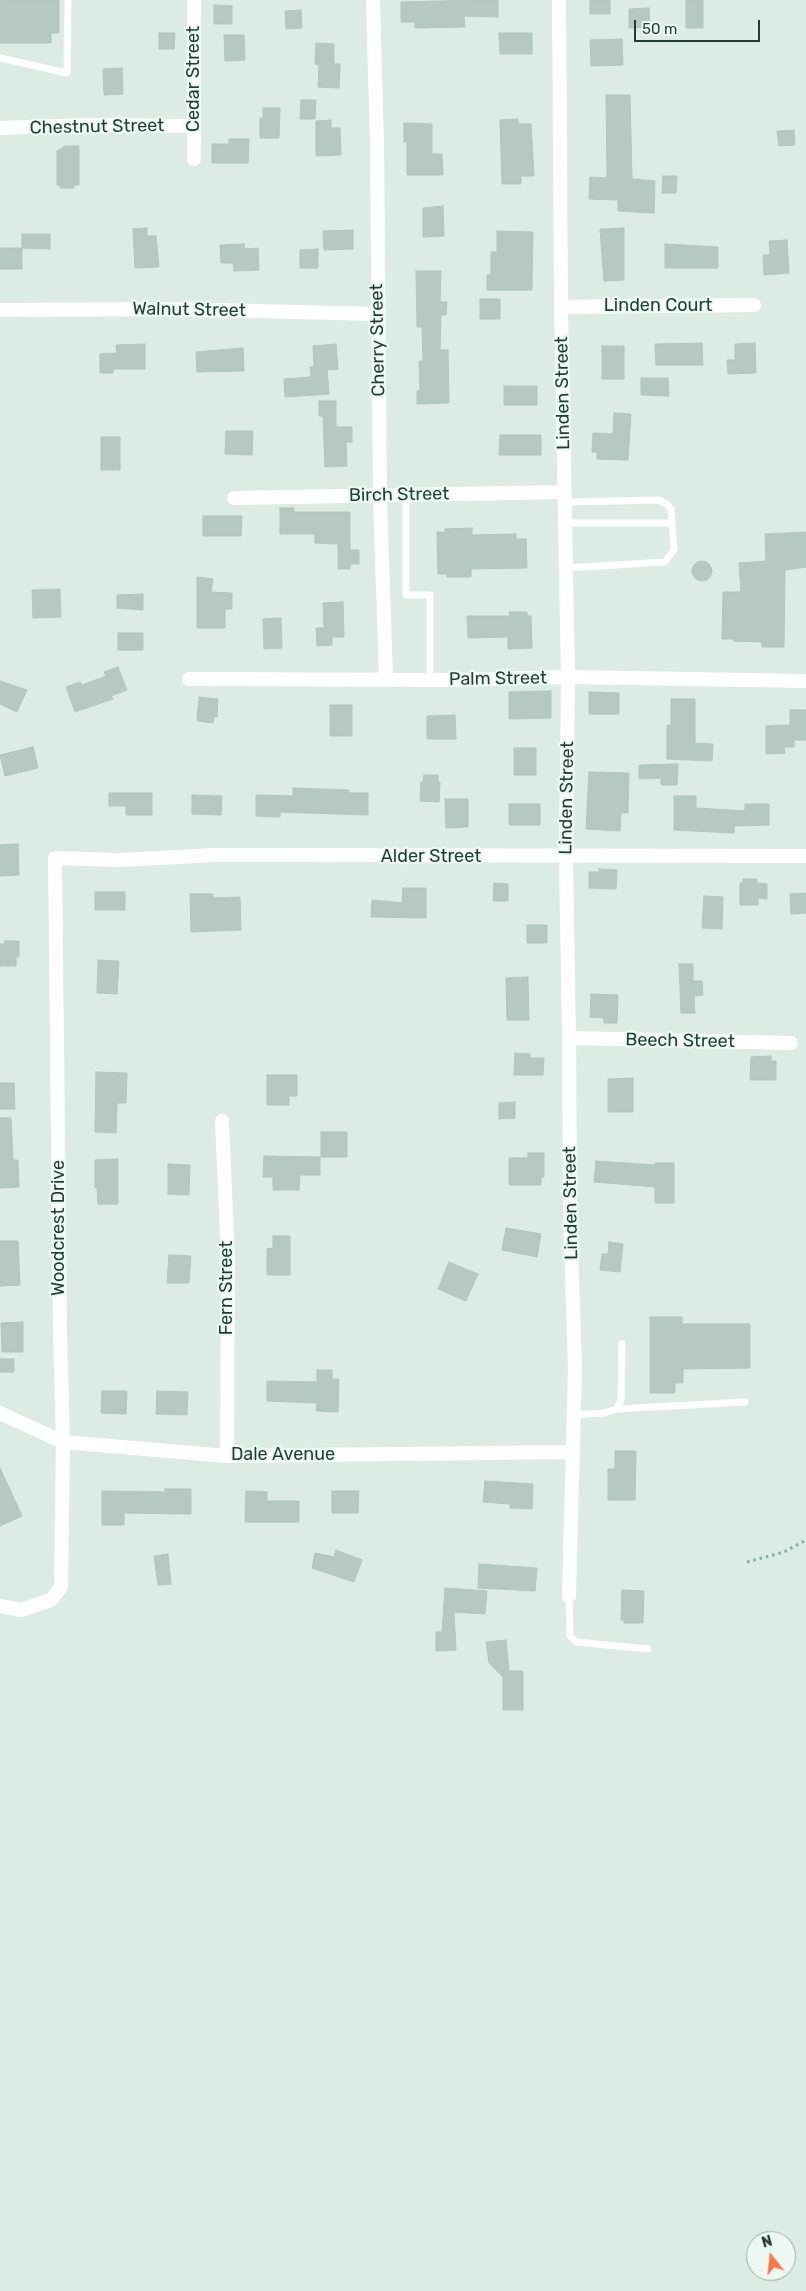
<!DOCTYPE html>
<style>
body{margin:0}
#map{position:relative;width:806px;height:2291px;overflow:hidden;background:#ddebe5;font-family:Rubik,sans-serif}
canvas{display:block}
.north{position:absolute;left:746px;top:2231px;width:50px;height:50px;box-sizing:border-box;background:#eef8f3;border:1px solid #9aada7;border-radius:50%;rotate:344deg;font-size:14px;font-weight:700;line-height:20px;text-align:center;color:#1d3d35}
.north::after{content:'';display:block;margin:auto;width:18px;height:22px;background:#ff7748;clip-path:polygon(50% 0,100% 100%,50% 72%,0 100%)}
.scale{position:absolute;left:634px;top:20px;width:126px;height:22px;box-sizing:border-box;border:2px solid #1d3d35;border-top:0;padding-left:6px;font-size:15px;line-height:18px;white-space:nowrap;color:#1d3d35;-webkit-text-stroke:4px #eef8f3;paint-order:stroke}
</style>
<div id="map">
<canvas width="806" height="2291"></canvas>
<div class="north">N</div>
<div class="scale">50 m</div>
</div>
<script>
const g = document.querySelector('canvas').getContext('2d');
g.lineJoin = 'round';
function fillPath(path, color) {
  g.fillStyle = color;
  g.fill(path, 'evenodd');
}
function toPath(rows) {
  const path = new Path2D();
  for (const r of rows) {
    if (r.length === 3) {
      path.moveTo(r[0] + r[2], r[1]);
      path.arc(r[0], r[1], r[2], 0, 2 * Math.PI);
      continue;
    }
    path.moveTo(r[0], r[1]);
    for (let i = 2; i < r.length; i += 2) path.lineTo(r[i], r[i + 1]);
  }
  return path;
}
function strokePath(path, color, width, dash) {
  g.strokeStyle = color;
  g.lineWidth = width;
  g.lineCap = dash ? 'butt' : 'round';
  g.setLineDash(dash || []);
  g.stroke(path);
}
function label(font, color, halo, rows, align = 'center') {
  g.font = font + ' Rubik,sans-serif';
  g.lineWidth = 4.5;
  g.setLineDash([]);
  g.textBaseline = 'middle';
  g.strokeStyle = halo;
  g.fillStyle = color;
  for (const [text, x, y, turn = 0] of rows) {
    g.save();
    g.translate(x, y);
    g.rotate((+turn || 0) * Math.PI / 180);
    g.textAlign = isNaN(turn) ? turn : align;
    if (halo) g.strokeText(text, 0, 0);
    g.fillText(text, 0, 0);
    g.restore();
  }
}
const building = toPath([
 [0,0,59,0,59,33,51,33,51,43,0,43,0,0],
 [477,0,498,0,498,17,464,16,465,27,415,28,415,22,401,22,401,2,477,0],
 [590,0,610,0,610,14,590,14,590,0],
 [686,0,703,0,703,28,686,28,686,0],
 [214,5,232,6,232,24,214,24,214,5],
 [649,8,650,27,629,28,629,9,649,8],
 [301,10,302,28,286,29,285,11,301,10],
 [159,33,175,33,174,49,159,49,159,33],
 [499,33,532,33,532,54,500,54,499,33],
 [224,35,244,35,245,60,225,61,224,35],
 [622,39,623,65,591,66,590,40,622,39],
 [316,43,334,44,334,64,340,64,339,88,318,87,319,65,315,64,316,43],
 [122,68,123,94,104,95,103,69,122,68],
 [606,95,630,95,632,179,655,181,654,213,618,211,618,200,589,199,590,177,607,178,606,95],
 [301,100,316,100,315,119,300,119,301,100],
 [263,108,280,108,279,138,260,138,260,118,263,118,263,108],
 [518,119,518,124,531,124,534,176,521,176,521,184,502,184,500,120,518,119],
 [331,120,331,128,340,128,341,155,316,156,316,121,331,120],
 [404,123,432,124,432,154,442,154,443,175,407,175,407,142,404,142,404,123],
 [794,130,795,145,779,146,777,131,794,130],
 [229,139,249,139,248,163,212,163,212,144,229,144,229,139],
 [65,146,79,146,79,185,74,185,74,188,60,188,60,185,57,185,57,151,65,146],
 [663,176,677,176,676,193,662,193,663,176],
 [443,206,444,236,423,237,423,208,443,206],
 [147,228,147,236,156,236,159,267,135,268,133,229,147,228],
 [624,228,624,280,604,281,600,229,624,228],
 [353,230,353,249,324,250,323,231,353,230],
 [497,231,533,232,532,290,487,290,487,275,491,275,491,252,497,252,497,231],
 [22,234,50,234,50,249,22,248,22,269,0,269,0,248,22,248,22,234],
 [787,240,789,273,764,275,763,255,770,255,769,241,787,240],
 [244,244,245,249,258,248,259,270,234,271,233,263,221,263,220,245,244,244],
 [665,244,718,247,718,268,665,268,665,244],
 [318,249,318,268,300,268,300,250,318,249],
 [416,271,441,271,440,302,447,302,446,315,441,315,440,350,448,350,449,403,417,404,417,391,420,391,419,361,423,361,422,327,417,327,416,271],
 [480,299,500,299,500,319,480,319,480,299],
 [702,343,703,365,656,365,655,344,702,343],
 [755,343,756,373,728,374,727,360,735,360,735,344,755,343],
 [145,344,145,369,113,369,113,373,100,373,100,354,117,353,116,345,145,344],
 [336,344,338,369,327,370,329,394,285,397,284,379,311,377,310,367,314,367,313,346,336,344],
 [602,346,624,346,624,379,602,379,602,346],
 [243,348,244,371,197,372,196,352,243,348],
 [641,378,668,378,669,396,641,395,641,378],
 [504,386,537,386,537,405,504,405,504,386],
 [319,401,336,401,336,427,352,427,352,442,346,442,347,466,325,467,323,416,319,416,319,401],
 [614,413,631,414,628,460,597,459,597,452,592,452,593,433,613,434,614,413],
 [226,431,253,431,252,455,225,454,226,431],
 [500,435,541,435,541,455,499,455,500,435],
 [101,437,120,437,120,470,101,470,101,437],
 [280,508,294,508,294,512,350,512,350,550,359,550,359,564,350,564,350,569,338,569,338,544,315,543,315,534,280,534,280,508],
 [203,516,242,516,241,536,203,536,203,516],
 [472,528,472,535,516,534,516,539,526,539,527,568,471,569,471,577,447,577,447,574,438,574,437,532,445,532,445,529,472,528],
 [806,532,806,567,785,570,784,647,762,647,762,642,733,641,733,639,722,639,723,592,741,592,739,563,766,561,765,534,806,532],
 [702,571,10],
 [197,577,213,579,211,592,232,593,232,609,225,609,225,628,197,628,197,577],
 [60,589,61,617,33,618,32,590,60,589],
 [143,594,143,610,117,608,117,595,143,594],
 [343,602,344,637,332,637,332,645,317,646,316,628,324,628,323,603,343,602],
 [509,612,527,612,527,616,531,616,532,648,508,649,508,637,468,638,467,616,510,616,509,612],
 [281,618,282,648,264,649,263,619,281,618],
 [118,633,143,633,143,650,118,650,118,633],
 [118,667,127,690,111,696,113,699,75,712,66,687,80,682,82,685,106,676,104,672,118,667],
 [0,681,27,690,17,712,0,704,0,681],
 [551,691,551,718,509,719,509,692,551,691],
 [589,692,619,693,619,714,589,714,589,692],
 [199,697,218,699,217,717,214,717,213,723,197,721,199,697],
 [671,699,695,699,695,743,713,744,712,761,667,759,667,725,671,725,671,699],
 [330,705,352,705,352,736,330,736,330,705],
 [790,710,806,710,806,740,794,740,794,747,784,747,785,753,766,754,766,726,790,725,790,710],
 [455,715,456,739,427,739,427,716,455,715],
 [33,747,38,768,5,776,0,755,33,747],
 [514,748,536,748,536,775,514,775,514,748],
 [678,764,677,785,661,785,661,778,639,779,639,765,678,764],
 [589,772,629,773,628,813,621,813,620,831,586,829,589,772],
 [424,775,438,775,438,782,440,782,439,802,420,801,421,782,423,782,424,775],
 [293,788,349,790,349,793,368,793,368,815,280,812,280,817,256,816,256,795,293,796,293,788],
 [109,793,152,793,152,815,126,815,126,806,109,806,109,793],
 [192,795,222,796,221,815,192,814,192,795],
 [674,796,696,796,696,808,745,811,745,804,769,804,769,825,734,826,734,833,674,830,674,796],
 [445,799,468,799,468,827,446,828,445,799],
 [509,804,540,804,540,825,509,825,509,804],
 [18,844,19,875,0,876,0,845,18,844],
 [599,869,617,870,616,889,589,888,589,872,599,872,599,869],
 [743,879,757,879,757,883,767,884,767,899,758,898,758,905,740,905,740,883,743,883,743,879],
 [494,883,508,884,508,901,493,901,494,883],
 [403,888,426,888,426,918,371,917,372,900,402,903,403,888],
 [95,892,125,892,125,910,95,910,95,892],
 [806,893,806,913,791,914,790,894,806,893],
 [190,894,213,894,213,898,240,897,241,930,191,932,190,894],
 [704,896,723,897,722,929,702,928,704,896],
 [527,925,547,925,547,943,527,943,527,925],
 [5,941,19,941,19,957,16,957,16,966,0,966,0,944,4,944,5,941],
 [98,960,119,961,117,994,97,993,98,960],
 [679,964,693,964,693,981,702,981,703,995,694,996,695,1013,681,1013,679,964],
 [528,977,529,1020,507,1020,506,978,528,977],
 [591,994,618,995,617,1023,604,1023,604,1018,590,1017,591,994],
 [515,1053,530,1054,530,1058,544,1058,543,1075,514,1075,515,1053],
 [771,1056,771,1061,776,1061,776,1080,750,1080,751,1057,771,1056],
 [96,1072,127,1073,126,1103,117,1103,116,1133,95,1132,96,1072],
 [267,1075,297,1075,297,1096,289,1096,289,1105,267,1105,267,1075],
 [633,1078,633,1112,608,1112,608,1079,633,1078],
 [0,1083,14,1083,15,1109,0,1109,0,1083],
 [515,1102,515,1118,499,1119,499,1103,515,1102],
 [0,1118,11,1118,13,1160,18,1160,19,1187,0,1188,0,1118],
 [321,1132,347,1132,347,1157,321,1157,321,1132],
 [528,1153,544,1153,544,1177,541,1177,541,1185,509,1185,509,1158,528,1158,528,1153],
 [264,1156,320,1157,320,1175,300,1175,299,1190,273,1190,273,1177,263,1177,264,1156],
 [118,1159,118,1204,98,1204,97,1188,95,1188,95,1160,118,1159],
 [596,1161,655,1165,655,1163,674,1163,674,1203,655,1203,655,1187,594,1182,596,1161],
 [168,1164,190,1165,189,1195,168,1194,168,1164],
 [506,1228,541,1234,537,1257,502,1250,506,1228],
 [273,1236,290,1236,290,1275,267,1275,267,1249,273,1248,273,1236],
 [0,1241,18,1241,20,1285,0,1286,0,1241],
 [609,1242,623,1244,620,1272,600,1270,602,1254,608,1254,609,1242],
 [169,1255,191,1256,189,1283,167,1283,169,1255],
 [449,1262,478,1274,466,1301,438,1289,449,1262],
 [650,1317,682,1317,682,1324,750,1324,750,1368,683,1369,683,1383,675,1383,675,1393,650,1393,650,1317],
 [23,1322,23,1352,2,1352,1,1323,23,1322],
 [0,1359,14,1359,14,1372,0,1372,0,1359],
 [317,1370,332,1370,332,1379,339,1379,338,1412,316,1411,317,1403,267,1401,267,1381,317,1382,317,1370],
 [102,1391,127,1391,126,1414,101,1413,102,1391],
 [157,1391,188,1392,187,1415,156,1414,157,1391],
 [615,1451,636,1451,635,1500,608,1500,608,1469,615,1469,615,1451],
 [0,1468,22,1516,0,1526,0,1468],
 [485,1481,533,1484,532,1509,510,1508,510,1504,483,1502,485,1481],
 [165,1489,191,1489,191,1514,124,1513,124,1525,102,1525,102,1491,165,1492,165,1489],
 [246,1491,267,1492,267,1501,299,1501,299,1522,245,1522,246,1491],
 [332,1491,359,1491,358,1513,332,1513,332,1491],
 [336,1550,362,1560,354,1582,312,1568,315,1553,334,1557,336,1550],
 [168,1554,171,1584,158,1585,154,1556,168,1554],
 [479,1564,537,1568,535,1591,478,1588,479,1564],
 [445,1588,487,1591,485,1614,454,1612,456,1650,436,1651,436,1632,442,1632,445,1588],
 [622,1590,644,1591,643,1623,624,1623,624,1620,621,1620,622,1590],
 [506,1640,509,1671,523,1671,523,1710,503,1710,503,1677,489,1663,486,1642,506,1640]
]);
const path = toPath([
 [747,1562,784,1552,806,1540]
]);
const lane = toPath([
 [0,58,67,73,68,0],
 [406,495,406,595,430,595,430,680],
 [565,502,659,500,667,504,671,509,674,550,665,562,566,568],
 [565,523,672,523],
 [617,1409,745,1402],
 [573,1415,604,1413,617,1409,621,1400,622,1344],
 [569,1596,570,1636,576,1642,648,1649]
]);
const street = toPath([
 [373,0,377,145,380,496,386,679],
 [559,0,561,307,568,677,566,856,569,1038,570,1212,575,1370,569,1596],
 [0,128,88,125,194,126],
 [194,159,194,0],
 [561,307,754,305],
 [0,310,173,309,378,314],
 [234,498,565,492],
 [189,679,451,680,568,677,806,681],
 [569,1038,791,1043],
 [222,1121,228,1260,227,1456],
 [0,1413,63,1442,227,1456,572,1452],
 [0,1606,21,1610,51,1600,61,1587,63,1442,60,1332,55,858,120,860,215,855,279,855,806,856]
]);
const streetNames = [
 ["Cedar Street",194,79,-90],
 ["Chestnut Street",97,127,-1],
 ["Linden Court",658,306],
 ["Walnut Street",189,310,1],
 ["Cherry Street",378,340,-91],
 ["Linden Street",563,393,-91],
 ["Birch Street",399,495,-1],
 ["Palm Street",498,679,-1],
 ["Linden Street",567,798,-89],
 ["Alder Street",431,857],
 ["Beech Street",680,1041,1],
 ["Linden Street",571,1203,-91],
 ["Woodcrest Drive",59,1228,-90],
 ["Fern Street",227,1288,-90],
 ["Dale Avenue",283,1455]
];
fillPath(building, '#b5c9c1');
strokePath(building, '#afc6bd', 1);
strokePath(path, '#7ab3a2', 3, [2.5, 4]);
strokePath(lane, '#fff', 7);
strokePath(street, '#fff', 14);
label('18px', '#1d3d35', '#eef8f3', streetNames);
</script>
